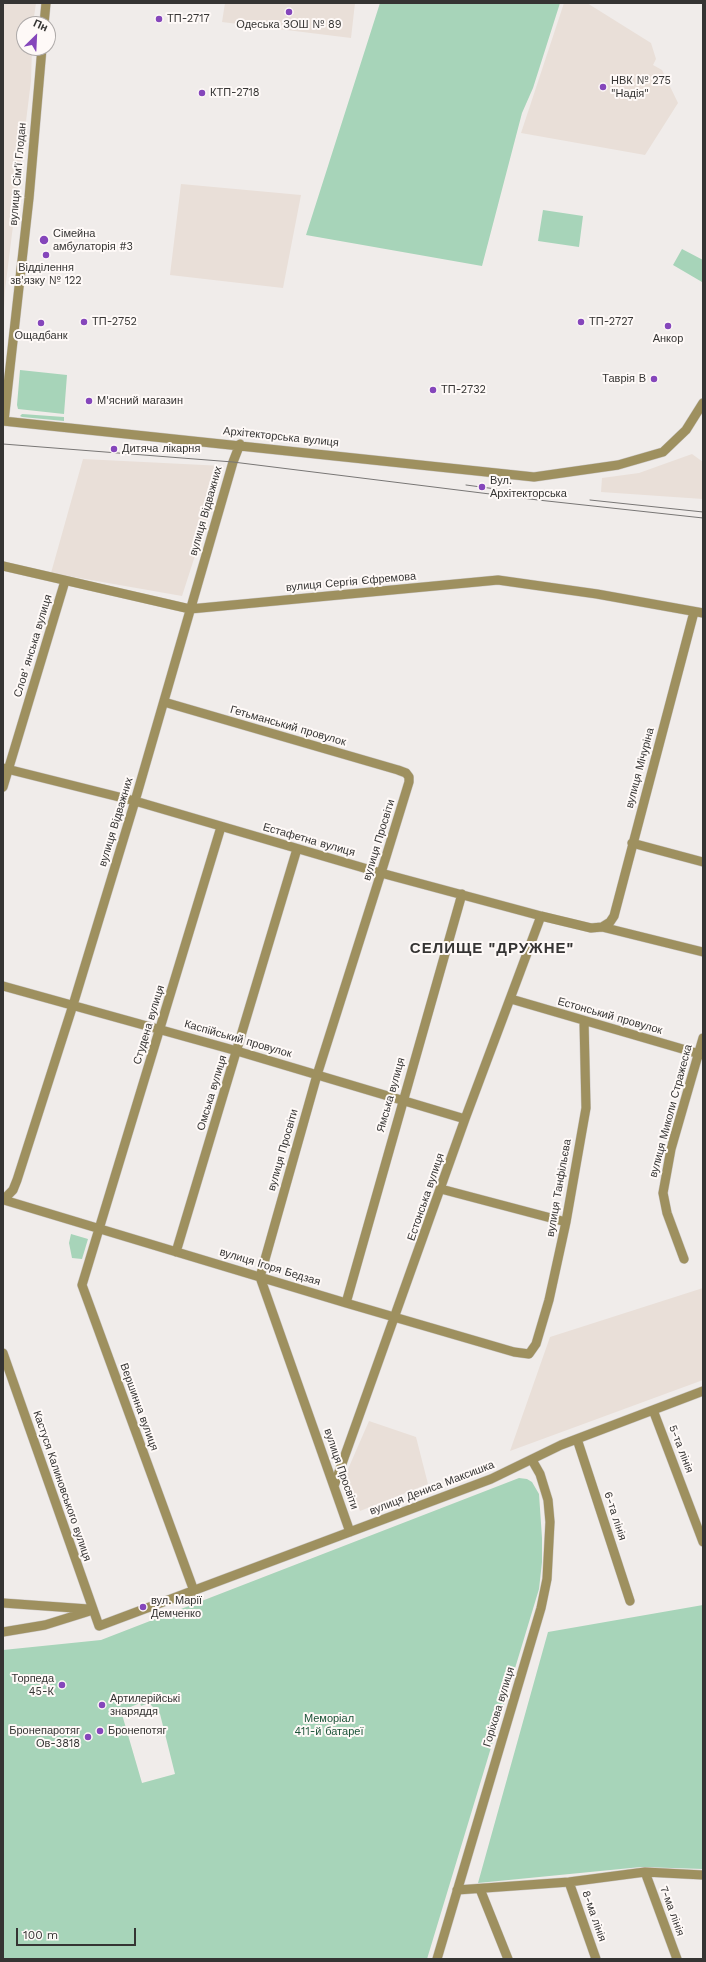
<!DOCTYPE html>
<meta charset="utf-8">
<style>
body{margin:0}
#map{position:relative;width:706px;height:1962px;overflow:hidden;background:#f0ecea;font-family:"Work Sans",sans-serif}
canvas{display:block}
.frame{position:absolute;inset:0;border:4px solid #353433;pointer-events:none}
.north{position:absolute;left:16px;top:16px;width:40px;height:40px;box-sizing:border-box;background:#fef9f7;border:1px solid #aeaaa9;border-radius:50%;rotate:24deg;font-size:11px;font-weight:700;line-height:16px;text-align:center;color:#353433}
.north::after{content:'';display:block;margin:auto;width:14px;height:18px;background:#8546bb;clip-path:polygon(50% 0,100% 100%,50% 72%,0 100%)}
.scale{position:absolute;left:16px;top:1928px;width:120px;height:18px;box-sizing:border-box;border:2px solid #353433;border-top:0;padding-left:5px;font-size:12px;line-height:14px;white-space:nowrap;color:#353433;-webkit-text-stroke:3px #fef9f7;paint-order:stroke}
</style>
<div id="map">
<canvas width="706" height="1962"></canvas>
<div class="frame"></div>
<div class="north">Пн</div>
<div class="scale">100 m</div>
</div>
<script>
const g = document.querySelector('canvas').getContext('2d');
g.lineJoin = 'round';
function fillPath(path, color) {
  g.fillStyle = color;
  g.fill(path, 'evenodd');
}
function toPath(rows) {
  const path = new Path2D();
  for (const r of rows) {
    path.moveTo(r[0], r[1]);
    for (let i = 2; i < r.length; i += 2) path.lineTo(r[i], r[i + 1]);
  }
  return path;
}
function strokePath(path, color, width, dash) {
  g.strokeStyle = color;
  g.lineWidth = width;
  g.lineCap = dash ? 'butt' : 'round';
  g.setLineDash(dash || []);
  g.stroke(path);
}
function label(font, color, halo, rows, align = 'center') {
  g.font = font + ' "Work Sans",sans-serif';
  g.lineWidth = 4;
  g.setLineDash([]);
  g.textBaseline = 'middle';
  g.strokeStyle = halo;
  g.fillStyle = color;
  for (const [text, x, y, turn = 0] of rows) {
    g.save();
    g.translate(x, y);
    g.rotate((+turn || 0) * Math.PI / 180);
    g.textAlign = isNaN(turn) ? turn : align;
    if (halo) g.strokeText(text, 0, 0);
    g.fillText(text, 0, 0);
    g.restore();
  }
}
const built = toPath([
 [3,3,36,3,33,24,24,24,24,48,32,48,31,81,5,290,3,327],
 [225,3,355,3,351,38,222,22],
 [564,3,587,3,651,43,656,59,653,65,662,70,678,103,645,155,521,133],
 [181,184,301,195,283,288,170,275],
 [692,454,703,462,703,499,601,492,602,478,639,473],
 [83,459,224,466,182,596,51,573],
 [703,1288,703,1380,510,1451,550,1337],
 [369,1421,416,1437,428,1484,360,1511,345,1476]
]);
const green = toPath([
 [380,3,560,3,533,88,522,113,482,266,306,235],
 [543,210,583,216,579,247,538,241],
 [682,249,703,260,702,282,673,265],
 [20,370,67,375,64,414,18,409,17,405],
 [22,414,64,417,64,421,22,417,20,416],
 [71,1234,88,1239,82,1259,72,1258,69,1243],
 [519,1478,527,1479,532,1482,539,1494,542,1538,542,1562,539,1589,427,1959,3,1959,3,1650,101,1640],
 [140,1703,141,1706,149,1703,160,1714,175,1774,142,1783,121,1711],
 [703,1605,703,1869,641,1867,478,1883,548,1632]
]);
const minor = toPath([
 [44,24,46,3],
 [3,421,534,477,618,465,663,452,686,430,703,403],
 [4,421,29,198,42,48],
 [3,566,190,609,498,580,597,594,703,613],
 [164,702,398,770,406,773,409,777,409,782,381,873,317,1075,260,1277,350,1532],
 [3,768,135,801,381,873,541,916,591,928,602,927,703,952],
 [3,787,65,581],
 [632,843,703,862],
 [602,927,610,922,614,916,694,612],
 [3,986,237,1051,465,1119],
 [511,999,703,1055],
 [441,1189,566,1222],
 [3,1200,13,1190,17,1180,73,1005,135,801,233,462,240,444],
 [4,1200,346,1303,514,1352,529,1354,536,1344,549,1300,566,1222,586,1108,584,1021],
 [176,1252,297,849],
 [684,1259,667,1213,663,1193,671,1149,703,1038],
 [346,1303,462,894],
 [3,1353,99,1626,491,1479,561,1445,703,1391],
 [653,1410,703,1542],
 [577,1439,630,1601],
 [334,1486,465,1119,541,916],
 [194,1591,82,1285,221,827],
 [3,1603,88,1609],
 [3,1632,45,1625,93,1610],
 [645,1872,677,1959],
 [569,1882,596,1959],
 [480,1889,508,1959],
 [457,1890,569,1882,645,1872,703,1875],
 [437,1959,541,1608,547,1579,550,1522,548,1500,540,1474,532,1460]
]);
const tram = toPath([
 [3,444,233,462,538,500,703,518],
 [466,485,496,489],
 [590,500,703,512]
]);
const markers = [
 [289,12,4,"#8546bb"],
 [159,19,4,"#8546bb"],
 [603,87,4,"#8546bb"],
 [202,93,4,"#8546bb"],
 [44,240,5,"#8546bb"],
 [46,255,4,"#8546bb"],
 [84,322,4,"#8546bb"],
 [581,322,4,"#8546bb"],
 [41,323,4,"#8546bb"],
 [668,326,4,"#8546bb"],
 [654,379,4,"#8546bb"],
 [433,390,4,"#8546bb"],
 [89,401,4,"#8546bb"],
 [114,449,4,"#8546bb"],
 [482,487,4,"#8546bb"],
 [143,1607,4,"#8546bb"],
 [62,1685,4,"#8546bb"],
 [102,1705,4,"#8546bb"],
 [100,1731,4,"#8546bb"],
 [88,1737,4,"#8546bb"]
];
const poiNames = [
 ["ТП-2717",167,19],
 ["Одеська ЗОШ № 89",289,25,"center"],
 ["НВК № 275",611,81],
 ["\"Надія\"",611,94],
 ["КТП-2718",210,93],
 ["Сімейна",53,234],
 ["амбулаторія #3",53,247],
 ["Відділення",46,268,"center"],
 ["зв'язку № 122",46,281,"center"],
 ["ТП-2752",92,322],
 ["ТП-2727",589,322],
 ["Ощадбанк",41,336,"center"],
 ["Анкор",668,339,"center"],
 ["Таврія В",646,379,"right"],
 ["ТП-2732",441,390],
 ["М'ясний магазин",97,401],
 ["Дитяча лікарня",122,449],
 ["Вул.",490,481],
 ["Архітекторська",490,494],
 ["вул. Марії",151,1601],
 ["Демченко",151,1614],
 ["Торпеда",54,1679,"right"],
 ["45-К",54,1692,"right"],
 ["Артилерійські",110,1699],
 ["знаряддя",110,1712],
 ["Бронепаротяг",80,1731,"right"],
 ["Ов-3818",80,1744,"right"],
 ["Бронепотяг",108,1731]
];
const streetNames = [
 ["вулиця Сім'ї Глодан",18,174,-85],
 ["Архітекторська вулиця",281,437,6],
 ["вулиця Відважних",206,511,-74],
 ["вулиця Сергія Єфремова",351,582,-5],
 ["Словʼянська вулиця",33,646,-73],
 ["Гетьманський провулок",288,726,16],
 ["вулиця Мічуріна",640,768,-75],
 ["вулиця Відважних",116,822,-73],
 ["Естафетна вулиця",309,840,16],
 ["вулиця Просвіти",379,840,-73],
 ["Естонський провулок",610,1016,16],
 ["Студена вулиця",149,1025,-73],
 ["Каспійський провулок",238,1039,16],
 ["Омська вулиця",212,1093,-73],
 ["Ямська вулиця",391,1095,-74],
 ["вулиця Миколи Стражеска",671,1111,-75],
 ["вулиця Просвіти",283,1150,-74],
 ["вулиця Танфільєва",559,1188,-80],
 ["Естонська вулиця",426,1197,-71],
 ["вулиця Ігоря Бедзая",270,1267,17],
 ["Вершинна вулиця",139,1407,70],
 ["5-та лінія",681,1449,69],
 ["вулиця Просвіти",341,1469,71],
 ["Кастуся Калиновського вулиця",62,1486,71],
 ["вулиця Дениса Максишка",432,1488,-21],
 ["6-та лінія",615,1516,72],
 ["Горіхова вулиця",499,1707,-73],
 ["7-ма лінія",672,1911,70],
 ["8-ма лінія",594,1916,71]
];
const parkNames = [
 ["Меморіал",329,1719],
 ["411-й батареї",329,1732]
];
const districtNames = [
 ["СЕЛИЩЕ \"ДРУЖНЕ\"",492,949]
];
fillPath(built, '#e9dfd8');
fillPath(green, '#a7d4b9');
strokePath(minor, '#cbc7c5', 10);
strokePath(minor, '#9e905f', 9);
strokePath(tram, '#787675', 1);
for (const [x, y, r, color] of markers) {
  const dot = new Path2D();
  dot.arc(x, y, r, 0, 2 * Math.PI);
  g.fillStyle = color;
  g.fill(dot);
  strokePath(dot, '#fef9f7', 1.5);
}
label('11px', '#353433', '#fef9f7', poiNames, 'left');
label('11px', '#353433', '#fef9f7', streetNames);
label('11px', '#1c5338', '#fef9f7', parkNames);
g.letterSpacing = '1px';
label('bold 15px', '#353433', '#fef9f7', districtNames);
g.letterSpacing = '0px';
</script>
